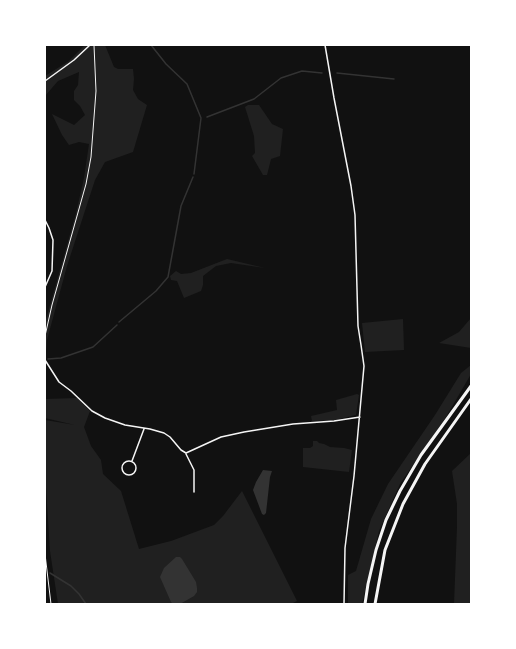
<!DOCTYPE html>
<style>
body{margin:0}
#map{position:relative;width:516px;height:649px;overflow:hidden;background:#111;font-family:Karla,sans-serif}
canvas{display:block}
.frame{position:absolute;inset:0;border:46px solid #fff;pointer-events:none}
</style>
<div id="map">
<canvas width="516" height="649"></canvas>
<div class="frame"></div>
</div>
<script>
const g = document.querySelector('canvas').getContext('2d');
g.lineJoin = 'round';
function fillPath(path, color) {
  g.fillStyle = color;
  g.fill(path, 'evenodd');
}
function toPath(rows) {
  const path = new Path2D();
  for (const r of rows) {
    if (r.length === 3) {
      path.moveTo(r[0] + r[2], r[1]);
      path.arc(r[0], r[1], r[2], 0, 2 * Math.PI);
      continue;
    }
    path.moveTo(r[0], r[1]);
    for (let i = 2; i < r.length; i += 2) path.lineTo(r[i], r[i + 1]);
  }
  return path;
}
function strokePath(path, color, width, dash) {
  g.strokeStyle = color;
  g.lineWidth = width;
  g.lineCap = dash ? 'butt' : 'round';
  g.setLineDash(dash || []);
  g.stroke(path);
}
const green = toPath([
 [85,45,105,45,114,67,118,69,133,69,134,79,133,90,138,99,147,105,133,152,105,162,95,180,67,266,47,340,46,351,45,350,45,323,76,213,84,178,89,144,79,142,69,145,62,135,52,114,74,125,85,115,80,106,74,100,74,91,78,85,79,72,58,81,45,96,45,76,69,61],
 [248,105,259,105,272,124,283,129,280,156,271,159,267,175,263,175,252,156,255,153,254,136,245,107],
 [227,259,265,268,231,263,216,266,203,276,203,285,201,291,184,298,177,281,171,280,170,276,176,271,181,274,191,273],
 [471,318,471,348,439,343,459,332],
 [403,319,404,350,365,352,362,323],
 [471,365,471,374,446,417,400,484,379,531,362,604,348,604,348,575,356,571,371,519,388,484,435,415,461,373],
 [357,394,359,395,356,415,335,420,312,421,311,416,337,410,336,400],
 [77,398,90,411,84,427,91,446,101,460,103,474,121,491,139,549,171,541,214,525,223,516,242,491,297,601,291,604,58,604,50,551,45,472,45,420,75,425,45,418,45,399],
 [471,414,471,604,454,604,457,527,457,504,452,471,471,453],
 [313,441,317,441,319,443,324,444,330,447,344,448,352,450,349,472,303,467,303,448,310,448,313,446]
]);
const water = toPath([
 [263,470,272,471,270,477,266,513,264,515,262,514,253,490,256,482],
 [176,557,180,557,182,559,196,582,197,588,197,592,194,596,180,604,173,604,171,602,160,577,164,568]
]);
const stream = toPath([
 [151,45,166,64,187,84,201,118],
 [337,73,394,79],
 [207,117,254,99,281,78,302,71,322,73],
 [194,174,201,118],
 [119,322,156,291,168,277,181,206,193,177],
 [48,359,61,358,93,347,117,325],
 [50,573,71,586,79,594,86,604]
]);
const path = toPath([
 [45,336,52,305,86,184,91,157,96,91,94,45],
 [45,554,51,604]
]);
const minor = toPath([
 [325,45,334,98,351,186,355,215,358,326,361,345,364,366,354,476,345,548,344,604],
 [45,81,74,60,90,45],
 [45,220,49,228,53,240,52,271,45,287],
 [45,360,59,382,71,391,92,411,105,418,125,425,150,429,164,433,170,437,181,450,186,453,221,437,244,432,293,424,334,421,360,417],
 [186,454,194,470,194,492],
 [129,468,7],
 [132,461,144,429]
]);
const trunk = toPath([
 [365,604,368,584,376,550,386,520,400,491,421,455,471,386],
 [375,604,385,550,403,504,425,464,471,399]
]);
fillPath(green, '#202020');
fillPath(water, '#333');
strokePath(stream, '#333', 1.5);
strokePath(path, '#f5f5f5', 1);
strokePath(minor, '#f5f5f5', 1.5);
strokePath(trunk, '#f5f5f5', 3);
</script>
